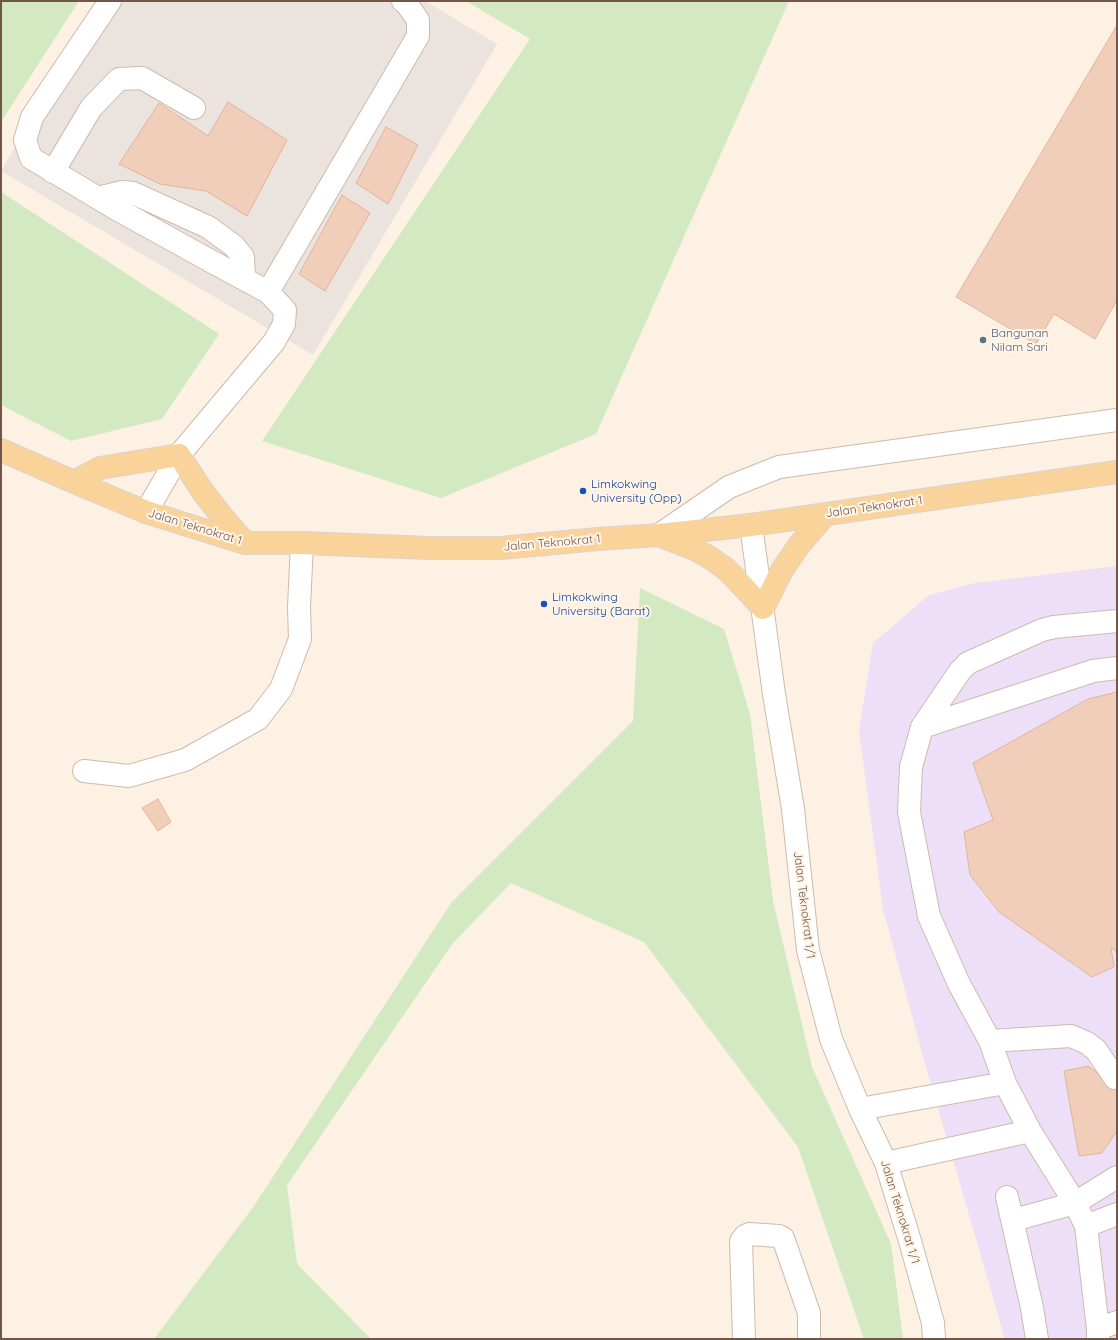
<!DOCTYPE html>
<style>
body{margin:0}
#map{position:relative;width:1118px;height:1340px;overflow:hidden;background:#fcf1e2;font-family:Quicksand,sans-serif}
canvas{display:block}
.frame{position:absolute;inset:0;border:2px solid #725649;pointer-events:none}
</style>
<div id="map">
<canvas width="1118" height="1340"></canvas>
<div class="frame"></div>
</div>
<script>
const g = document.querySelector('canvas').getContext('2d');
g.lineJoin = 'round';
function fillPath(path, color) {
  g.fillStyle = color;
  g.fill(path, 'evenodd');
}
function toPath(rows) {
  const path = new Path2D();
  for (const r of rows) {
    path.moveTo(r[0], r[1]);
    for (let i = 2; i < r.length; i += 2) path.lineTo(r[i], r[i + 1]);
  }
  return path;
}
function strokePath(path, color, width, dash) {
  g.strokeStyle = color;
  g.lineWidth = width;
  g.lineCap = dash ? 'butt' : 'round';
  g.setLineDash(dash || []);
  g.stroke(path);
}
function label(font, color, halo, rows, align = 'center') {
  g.font = font + ' Quicksand,sans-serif';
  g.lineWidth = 4;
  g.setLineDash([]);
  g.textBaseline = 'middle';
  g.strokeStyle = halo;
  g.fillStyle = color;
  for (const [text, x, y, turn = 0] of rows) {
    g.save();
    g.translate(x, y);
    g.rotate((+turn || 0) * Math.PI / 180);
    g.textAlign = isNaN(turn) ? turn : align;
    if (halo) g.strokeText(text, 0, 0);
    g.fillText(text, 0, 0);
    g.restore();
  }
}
const industrial = toPath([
 [100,1,425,1,497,44,313,355,1,171]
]);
const education = toPath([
 [1117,566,1117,1339,1005,1339,924,1060,883,909,859,731,873,643,929,595,975,583]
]);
const green = toPath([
 [1,1,79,1,1,122],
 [466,1,789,1,596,434,441,498,262,441,530,39],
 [1,192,219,334,162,419,71,441,1,405],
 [640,588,724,629,750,714,773,901,812,1067,891,1244,903,1339,864,1339,798,1147,644,942,511,883,453,943,287,1185,297,1264,371,1339,154,1339,254,1206,451,903,633,721]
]);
const building = toPath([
 [1117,25,1117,300,1095,339,1054,314,1036,344,956,297,1117,25],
 [228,102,287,140,247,216,206,191,160,184,119,164,159,103,208,136,228,102],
 [386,127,418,145,388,204,356,183,386,127],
 [342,195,370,213,325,291,299,274,342,195],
 [1117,692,1117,952,1111,948,1114,967,1092,977,999,912,970,875,964,832,993,820,973,763,1088,699,1117,692],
 [158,799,171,822,158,831,142,808,158,799],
 [1088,1066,1106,1080,1117,1077,1117,1131,1102,1153,1079,1156,1064,1071,1088,1066]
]);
const minor = toPath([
 [110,1,32,117,25,140,31,158,113,207,207,259,268,292,285,310,284,324,274,342,179,455,146,512],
 [53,172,91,108,119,79,142,78,194,108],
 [98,198,122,192,133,193,208,227,234,246,243,257,244,278],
 [268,292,418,36,418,20,406,3,403,1],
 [751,525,774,694,793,809,808,950,831,1039,860,1109,886,1163,910,1241,933,1323,934,1339],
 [659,535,729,487,779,467,1117,420],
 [922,727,1093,671,1117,668],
 [84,771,129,776,185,760,258,719,281,689,300,639,299,607,302,543],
 [990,1041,1071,1036,1087,1043,1096,1050,1115,1078],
 [860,1109,1005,1083],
 [886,1163,1030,1131],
 [1007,1197,1032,1308,1037,1339],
 [1014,1220,1075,1203,1117,1177],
 [1086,1226,1117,1214],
 [1098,1329,1117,1322],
 [744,1339,741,1241,745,1236,749,1234,779,1236,783,1238,809,1313,809,1339],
 [1098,1339,1098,1329,1086,1226,1075,1203,1030,1131,1005,1083,990,1041,959,984,929,916,909,812,911,767,922,727,960,671,968,663,1042,630,1054,627,1117,621]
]);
const major = toPath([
 [1,450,74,482,146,512,245,543,302,543,430,548,501,548,598,539,659,535,751,525,1117,472],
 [74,482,100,468,179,455,203,492,221,515,245,543],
 [661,536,692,548,709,557,726,569,736,579,763,608,782,570,800,544,826,514]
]);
const markers = [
 [983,340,4,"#5c6f8a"],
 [583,491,4,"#1a4fb4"],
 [544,604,4,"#1a4fb4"]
];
const serviceNames = [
 ["Bangunan",991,333],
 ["Nilam Sari",991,347]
];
const transitNames = [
 ["Limkokwing",591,484],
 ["University (Opp)",591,498],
 ["Limkokwing",552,597],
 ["University (Barat)",552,611]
];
const streetNames = [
 ["Jalan Teknokrat 1",874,507,-8],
 ["Jalan Teknokrat 1",195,527,17],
 ["Jalan Teknokrat 1",552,543,-5],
 ["Jalan Teknokrat 1/1",804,905,83],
 ["Jalan Teknokrat 1/1",900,1212,73]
];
fillPath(industrial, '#ebe3dd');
fillPath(education, '#eedff8');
fillPath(green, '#d2e9c1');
fillPath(building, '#f1ceba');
strokePath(building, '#e3b49a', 1);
strokePath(minor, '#cfbaac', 24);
strokePath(major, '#dad3d0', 24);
strokePath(minor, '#fff', 22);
strokePath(major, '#fad39b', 22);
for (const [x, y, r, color] of markers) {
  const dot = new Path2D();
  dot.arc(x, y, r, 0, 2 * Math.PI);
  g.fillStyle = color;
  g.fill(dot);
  strokePath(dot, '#fff5e8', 1.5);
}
label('12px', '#4e5e75', '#fff5e8', serviceNames, 'left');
label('12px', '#164399', '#fff5e8', transitNames, 'left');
label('12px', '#725649', '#fff5e8', streetNames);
</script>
